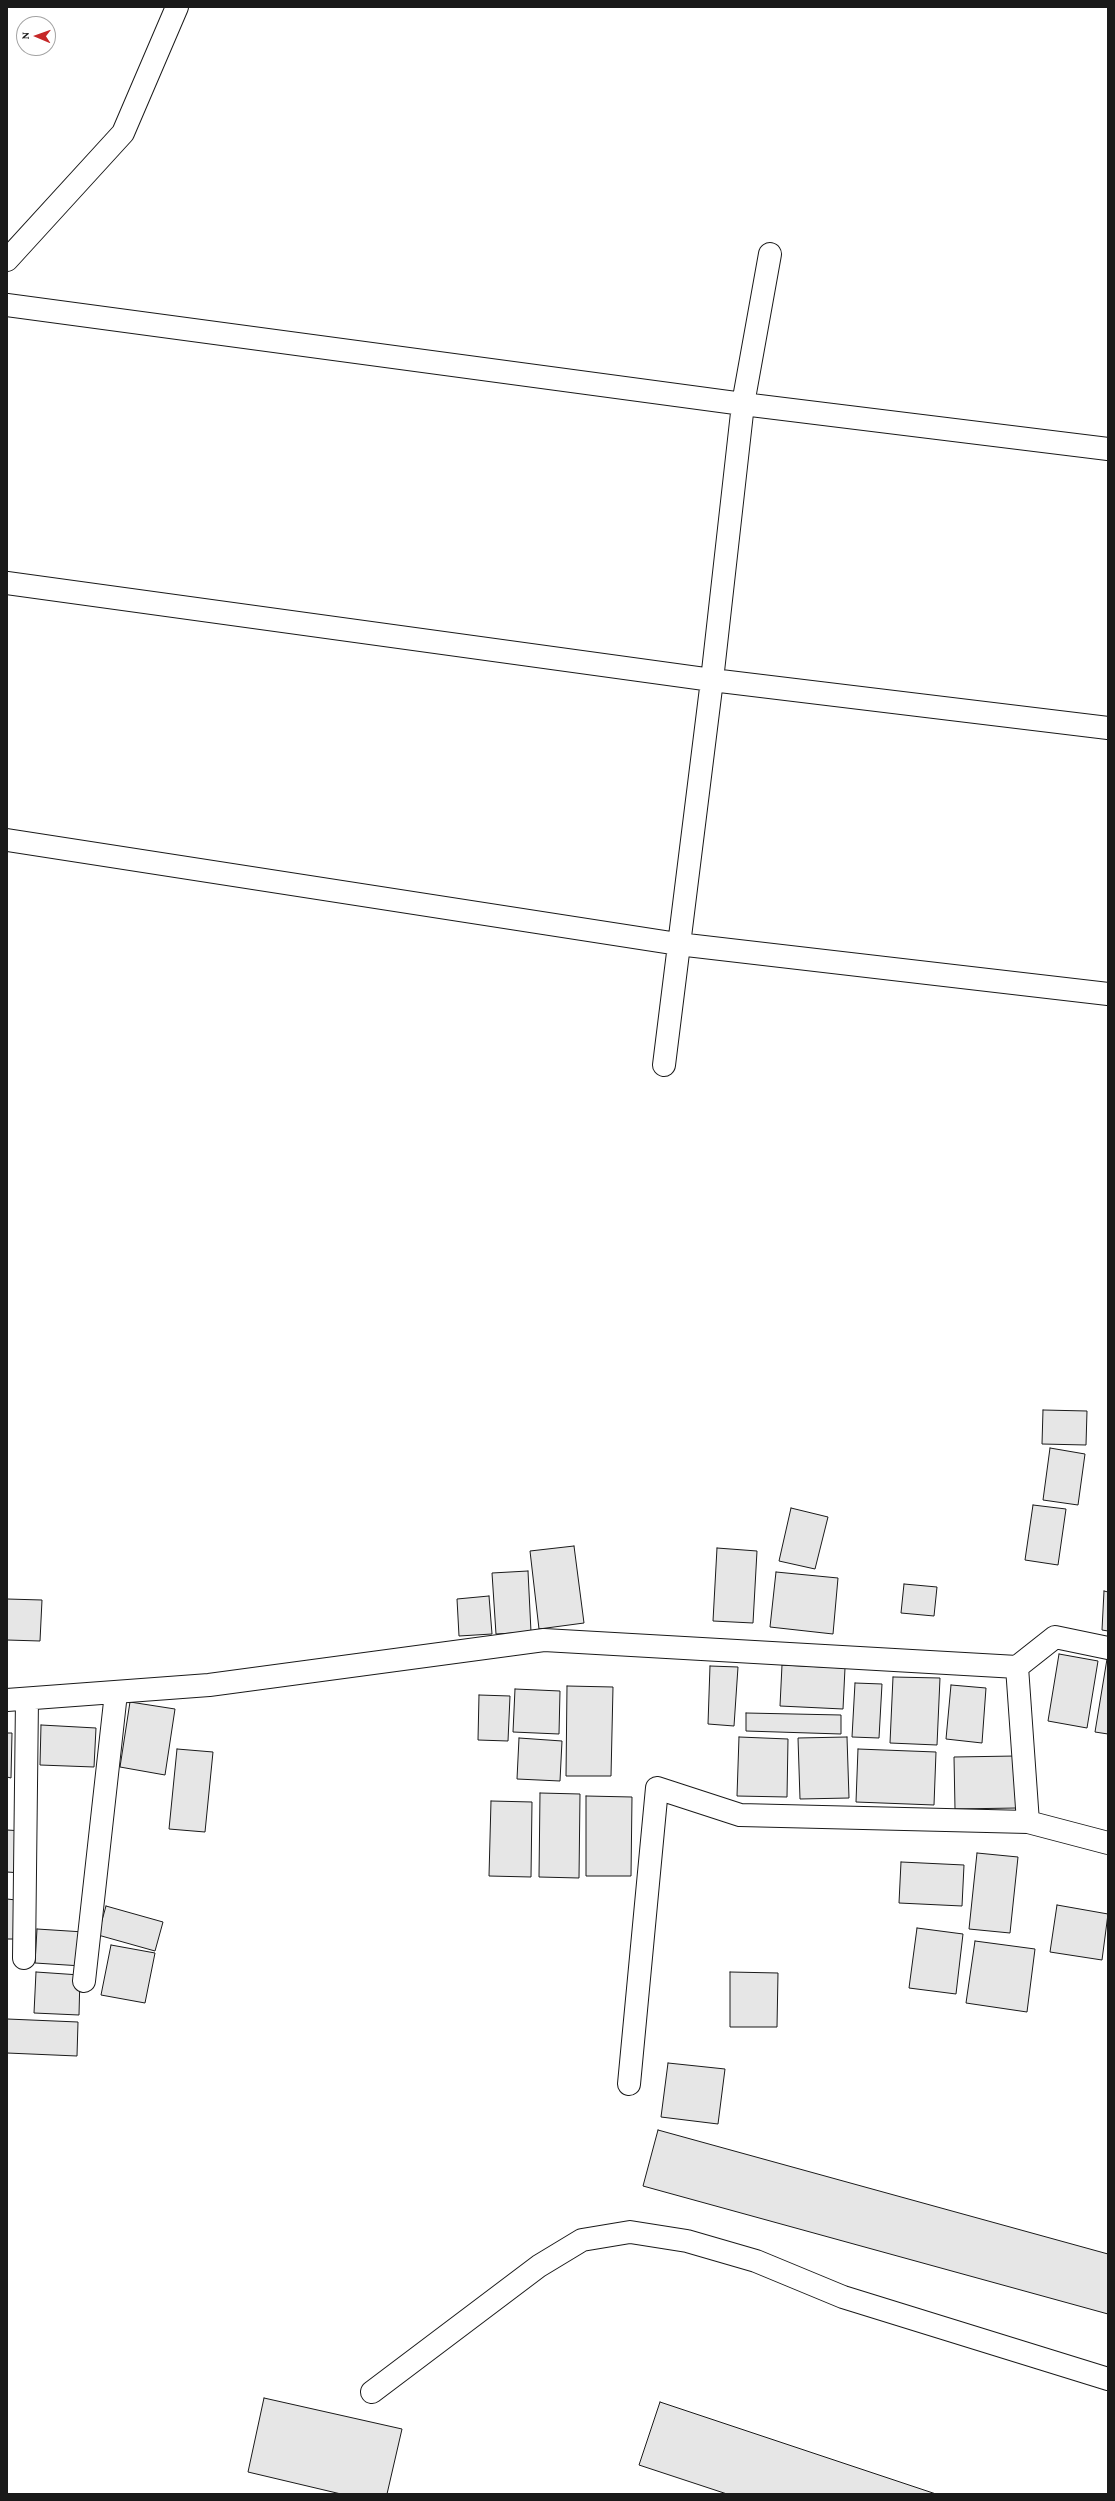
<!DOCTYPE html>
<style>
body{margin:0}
#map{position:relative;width:1115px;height:2501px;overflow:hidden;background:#fff;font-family:"Crimson Pro",serif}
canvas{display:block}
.frame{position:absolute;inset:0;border:8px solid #1a1a1a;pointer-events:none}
.north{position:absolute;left:16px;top:16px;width:40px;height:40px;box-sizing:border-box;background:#fff;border:1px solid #a3a3a3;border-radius:50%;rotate:272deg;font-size:11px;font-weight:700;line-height:16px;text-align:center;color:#1a1a1a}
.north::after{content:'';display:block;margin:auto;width:14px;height:18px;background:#c62828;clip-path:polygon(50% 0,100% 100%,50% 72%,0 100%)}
</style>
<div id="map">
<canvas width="1115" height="2501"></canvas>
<div class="frame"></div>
<div class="north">N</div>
</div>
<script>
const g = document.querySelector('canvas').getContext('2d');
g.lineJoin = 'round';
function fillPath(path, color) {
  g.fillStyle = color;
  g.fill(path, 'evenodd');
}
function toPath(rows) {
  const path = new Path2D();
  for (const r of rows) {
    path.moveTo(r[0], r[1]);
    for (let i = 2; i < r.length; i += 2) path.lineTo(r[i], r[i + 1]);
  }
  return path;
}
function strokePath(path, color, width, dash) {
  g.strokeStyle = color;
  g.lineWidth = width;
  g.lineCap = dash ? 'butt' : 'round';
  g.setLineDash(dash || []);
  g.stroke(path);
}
const building = toPath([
 [1043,1410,1087,1411,1086,1445,1042,1444,1043,1410],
 [1050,1448,1085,1454,1078,1505,1043,1500,1050,1448],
 [1033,1505,1066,1509,1058,1565,1025,1560,1033,1505],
 [791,1508,828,1517,815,1569,779,1561,791,1508],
 [574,1546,584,1623,539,1629,530,1551,574,1546],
 [717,1548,757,1551,753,1623,713,1621,717,1548],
 [528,1571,531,1632,496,1634,492,1573,528,1571],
 [776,1572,838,1578,833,1634,770,1627,776,1572],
 [904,1584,937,1587,934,1616,901,1613,904,1584],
 [1104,1591,1108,1592,1108,1631,1102,1630,1104,1591],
 [489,1596,492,1634,459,1636,457,1599,489,1596],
 [7,1599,42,1600,40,1641,7,1640,7,1599],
 [1059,1654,1098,1661,1087,1728,1048,1721,1059,1654],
 [1107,1659,1108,1659,1108,1734,1095,1732,1107,1659],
 [782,1665,845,1668,843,1709,780,1706,782,1665],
 [710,1666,738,1667,734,1726,708,1724,710,1666],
 [893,1677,940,1678,937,1745,890,1743,893,1677],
 [855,1683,882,1684,879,1738,852,1737,855,1683],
 [951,1685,986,1688,982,1743,946,1739,951,1685],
 [567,1686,613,1687,611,1776,566,1776,567,1686],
 [515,1689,560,1691,559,1734,513,1732,515,1689],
 [479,1695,510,1696,508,1741,478,1740,479,1695],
 [130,1702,175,1709,165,1775,120,1767,130,1702],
 [746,1713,841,1715,841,1734,746,1731,746,1713],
 [41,1725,96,1728,94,1767,40,1765,41,1725],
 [7,1733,12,1733,11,1778,7,1777,7,1733],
 [739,1737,788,1739,787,1797,737,1796,739,1737],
 [847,1737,849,1798,800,1799,798,1738,847,1737],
 [519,1738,562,1741,560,1781,517,1779,519,1738],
 [177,1749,213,1752,205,1832,169,1829,177,1749],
 [858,1749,936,1752,934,1805,856,1802,858,1749],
 [1016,1756,1017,1808,955,1809,954,1757,1016,1756],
 [540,1793,580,1794,579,1878,539,1877,540,1793],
 [586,1796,632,1797,631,1876,586,1876,586,1796],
 [491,1801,532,1802,531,1877,489,1876,491,1801],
 [7,1830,23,1831,22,1873,7,1872,7,1830],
 [977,1853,1018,1857,1010,1933,969,1929,977,1853],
 [901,1862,964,1865,962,1906,899,1903,901,1862],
 [7,1899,16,1900,14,1939,7,1939,7,1899],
 [1057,1905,1108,1914,1102,1960,1050,1952,1057,1905],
 [106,1906,163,1922,155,1951,98,1935,106,1906],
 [917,1928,963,1934,956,1994,909,1988,917,1928],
 [37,1929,84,1932,82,1966,35,1963,37,1929],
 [975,1941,1035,1949,1027,2012,966,2003,975,1941],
 [111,1945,155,1953,145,2003,101,1995,111,1945],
 [36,1972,80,1975,79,2015,34,2013,36,1972],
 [730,1972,778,1973,777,2027,730,2027,730,1972],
 [7,2019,78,2022,77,2056,7,2053,7,2019],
 [668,2063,725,2069,718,2124,661,2117,668,2063],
 [658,2130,1108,2254,1108,2314,643,2186,658,2130],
 [264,2398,402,2429,387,2494,341,2494,248,2472,264,2398],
 [660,2402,936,2494,727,2494,639,2465,660,2402]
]);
const minor = toPath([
 [7,260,123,133,177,7],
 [7,305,743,404,1108,449],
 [7,583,712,680,1108,728],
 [7,840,678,944,1108,994],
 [664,1065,712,680,743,404,770,254],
 [1017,1667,1028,1822],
 [7,1700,209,1685,544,1640,1017,1667,1055,1637,1108,1648],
 [24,1958,27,1699],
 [84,1981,116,1693],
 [629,2084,657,1788,740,1815,1028,1822,1108,1843],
 [372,2392,539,2266,582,2240,630,2232,687,2241,756,2261,843,2297,1108,2379]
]);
fillPath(building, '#e6e6e6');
strokePath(building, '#1a1a1a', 1);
strokePath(minor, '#1a1a1a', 24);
strokePath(minor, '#fff', 22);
</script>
